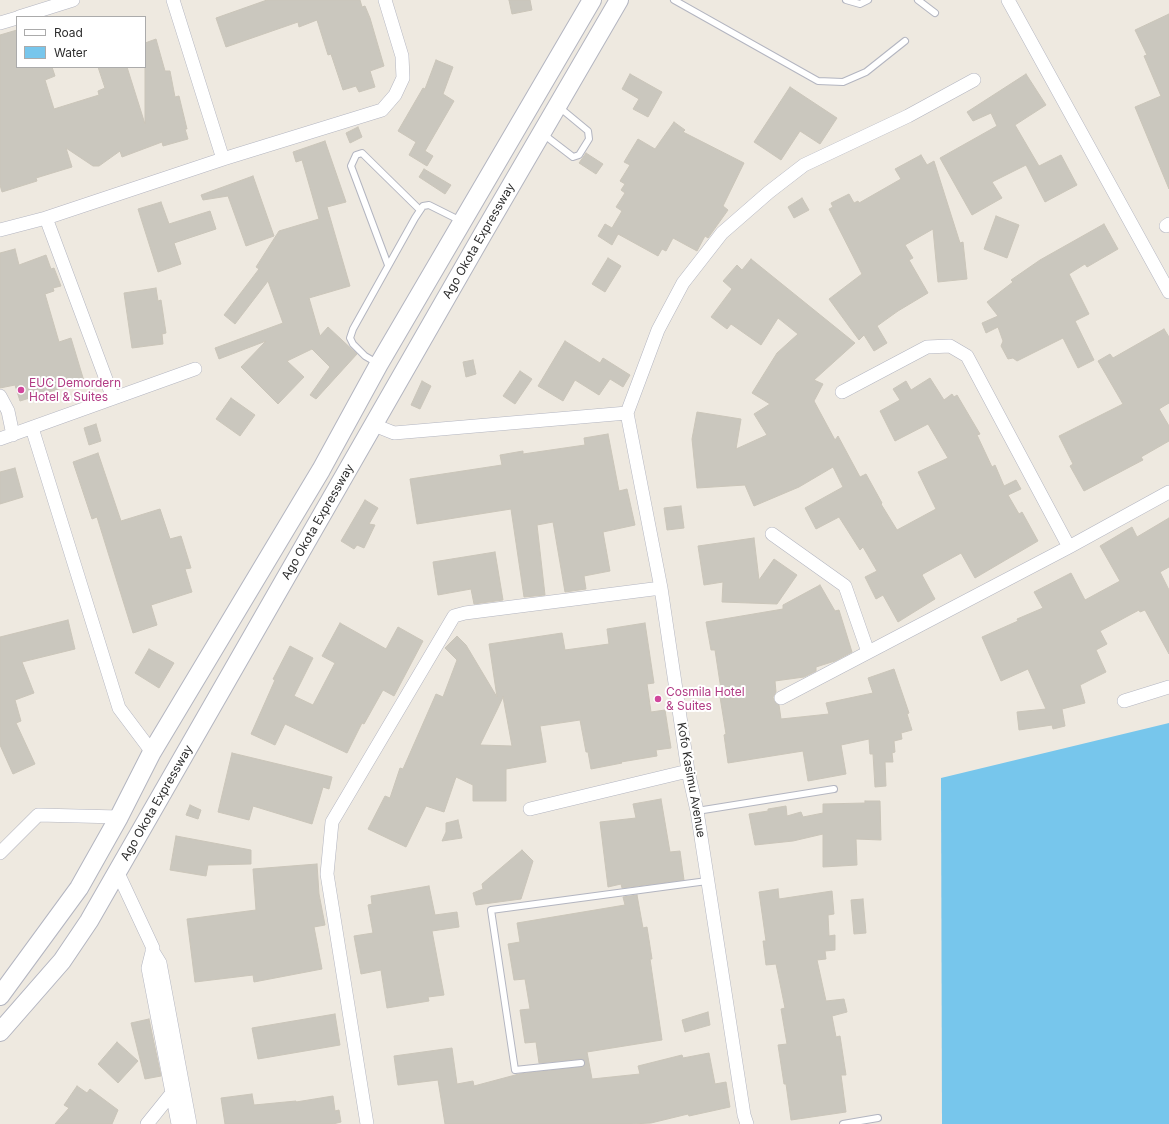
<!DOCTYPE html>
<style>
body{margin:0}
#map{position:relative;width:1169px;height:1124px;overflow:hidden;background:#eee9e0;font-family:Inter,sans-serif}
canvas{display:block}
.legend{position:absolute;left:16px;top:16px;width:130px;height:52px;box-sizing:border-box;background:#fff;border:1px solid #ababab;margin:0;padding:5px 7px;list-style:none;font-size:12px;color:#2d2d2d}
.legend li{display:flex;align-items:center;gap:8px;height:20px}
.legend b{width:20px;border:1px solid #ababab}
</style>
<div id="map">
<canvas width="1169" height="1124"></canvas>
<ul class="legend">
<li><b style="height:5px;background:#fff"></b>Road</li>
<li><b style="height:11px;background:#77c6ec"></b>Water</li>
</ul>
</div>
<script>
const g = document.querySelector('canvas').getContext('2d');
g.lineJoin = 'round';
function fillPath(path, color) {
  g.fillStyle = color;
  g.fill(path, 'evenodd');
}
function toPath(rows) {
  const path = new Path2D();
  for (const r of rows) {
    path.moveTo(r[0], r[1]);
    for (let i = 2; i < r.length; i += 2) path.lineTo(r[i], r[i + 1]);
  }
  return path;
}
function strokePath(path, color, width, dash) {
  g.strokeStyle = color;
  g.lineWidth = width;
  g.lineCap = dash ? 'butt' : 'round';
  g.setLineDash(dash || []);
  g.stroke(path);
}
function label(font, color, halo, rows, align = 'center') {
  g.font = font + ' Inter,sans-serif';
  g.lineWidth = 4;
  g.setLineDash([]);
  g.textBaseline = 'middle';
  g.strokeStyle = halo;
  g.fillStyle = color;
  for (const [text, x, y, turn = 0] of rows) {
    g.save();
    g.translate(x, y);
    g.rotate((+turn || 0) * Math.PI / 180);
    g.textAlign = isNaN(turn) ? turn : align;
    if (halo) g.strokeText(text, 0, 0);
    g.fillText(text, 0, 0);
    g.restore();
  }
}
const water = toPath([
 [1169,723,1169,1124,942,1124,941,778]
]);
const building = toPath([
 [267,0,360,0,362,7,365,6,370,18,384,66,370,71,375,87,359,92,356,86,343,90,331,54,328,55,317,20,299,27,298,22,226,47,216,18,267,0],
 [509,0,530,0,532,10,512,14,509,0],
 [1169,14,1169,189,1135,107,1161,96,1144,56,1147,55,1135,30,1169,14],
 [17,30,17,67,52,67,55,76,45,80,54,109,99,95,98,91,105,88,98,67,127,67,145,124,145,43,156,39,165,71,170,71,175,97,179,96,187,129,185,129,188,139,163,146,162,142,122,157,120,151,99,166,93,166,66,148,72,167,36,178,37,181,2,192,0,185,0,35,17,30],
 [436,60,453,67,443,94,454,101,425,151,433,156,427,166,409,155,416,142,398,131,423,88,425,89,436,60],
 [630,74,662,92,648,117,633,109,639,99,622,89,630,74],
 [1026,74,1046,105,1015,125,1039,166,1061,155,1077,185,1045,202,1026,165,992,182,1002,198,972,215,940,158,997,126,991,113,973,121,967,112,1026,74],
 [790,87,837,118,820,144,800,131,781,160,754,142,790,87],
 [674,122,685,130,683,132,744,163,723,206,728,210,708,238,705,236,697,251,673,238,666,251,662,249,658,256,618,234,612,245,598,236,605,224,612,228,622,211,616,207,625,193,621,190,625,184,620,181,630,165,624,162,638,139,655,149,674,122],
 [358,127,362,137,350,143,346,133,358,127],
 [325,141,346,202,327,207,350,286,309,298,320,336,328,327,357,354,316,399,310,395,330,367,312,349,287,361,304,377,278,404,241,367,266,341,219,359,215,348,283,323,268,281,235,324,224,315,259,269,256,267,279,231,319,219,302,160,296,162,293,152,325,141],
 [586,153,603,164,596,174,579,163,586,153],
 [921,155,927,165,934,161,960,243,963,242,967,279,938,282,933,229,905,245,913,258,909,260,928,293,898,311,877,326,887,343,874,351,864,335,859,340,829,299,862,274,829,209,833,207,831,203,849,194,854,203,858,201,859,203,901,179,895,169,921,155],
 [424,169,451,185,445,194,419,177,424,169],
 [253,176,274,236,246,246,228,196,203,200,201,195,253,176],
 [802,198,809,210,794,218,788,207,802,198],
 [161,202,169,224,210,211,216,229,174,243,181,264,158,272,138,209,161,202],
 [996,216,1019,225,1007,258,984,249,996,216],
 [1104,224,1118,249,1087,267,1085,264,1069,274,1089,314,1075,321,1094,360,1078,368,1063,338,1017,361,1013,358,1008,359,1001,346,1003,341,998,327,986,333,982,323,998,316,987,302,1013,282,1011,280,1040,260,1104,224],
 [15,249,19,265,46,255,51,269,54,268,61,286,53,288,54,291,45,294,59,342,71,338,84,381,20,401,15,385,0,388,0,253,15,249],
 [608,258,621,266,605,292,592,284,608,258],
 [751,259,855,343,814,380,823,384,814,401,835,440,838,436,860,477,866,474,882,503,881,504,897,530,936,509,918,472,948,458,928,424,895,441,880,411,900,400,893,389,906,381,911,390,930,378,944,400,952,394,954,397,957,395,980,434,977,435,992,467,995,465,1004,486,1016,480,1021,489,1008,495,1019,514,1022,512,1038,541,975,578,961,553,923,574,922,575,935,599,898,622,883,595,876,599,865,577,877,571,863,547,860,550,839,517,816,529,805,508,843,487,833,467,799,487,754,506,745,485,697,488,692,439,697,412,741,419,736,449,767,435,754,414,770,404,752,393,777,353,798,334,778,318,761,345,731,324,727,329,711,317,732,289,723,281,737,265,742,270,751,259],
 [156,288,158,301,161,300,166,333,162,334,163,344,132,348,124,293,156,288],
 [1164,329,1169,337,1169,403,1159,409,1169,426,1169,441,1141,457,1143,460,1084,491,1070,466,1073,464,1059,436,1123,404,1098,361,1110,354,1113,358,1164,329],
 [565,341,600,363,603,358,630,375,623,387,610,379,599,395,575,380,563,401,538,386,565,341],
 [473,360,476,374,466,377,463,362,473,360],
 [520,371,532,379,515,404,503,396,520,371],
 [422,381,431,386,420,409,411,405,422,381],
 [231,398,255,415,240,436,216,419,231,398],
 [96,424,101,441,89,445,84,428,96,424],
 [608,434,619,491,627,489,635,525,603,532,610,571,584,576,586,589,565,592,553,522,537,525,545,595,524,597,511,509,417,524,410,479,502,465,500,455,523,451,523,454,585,445,584,438,608,434],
 [98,453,121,521,160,509,170,539,181,536,191,568,185,569,192,592,151,605,157,625,133,633,97,517,92,519,73,462,98,453],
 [15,468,23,497,0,504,0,472,15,468],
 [365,500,378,508,369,524,375,525,364,548,357,545,354,549,341,541,365,500],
 [681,506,684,528,667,530,664,508,681,506],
 [1169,518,1169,567,1160,572,1169,590,1169,654,1145,610,1140,612,1139,610,1100,631,1107,644,1096,650,1106,672,1080,685,1085,703,1062,709,1065,726,1053,729,1052,725,1019,730,1017,712,1046,709,1028,669,1001,681,982,637,1018,621,1017,619,1043,608,1034,592,1071,573,1085,600,1120,581,1100,546,1132,527,1137,537,1169,518],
 [754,538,759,580,774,559,797,575,777,604,722,602,723,582,704,585,698,546,754,538],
 [495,552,503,600,474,604,471,589,438,595,433,562,495,552],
 [820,585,835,611,839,610,852,652,835,661,816,667,816,671,804,677,775,681,776,692,773,697,774,701,779,705,781,719,829,714,826,703,873,693,868,678,894,669,909,713,907,714,912,730,901,733,902,739,894,741,895,752,892,753,893,762,885,762,886,786,875,787,873,754,870,754,869,739,841,745,846,774,808,781,803,751,728,763,724,735,726,734,720,697,722,696,715,650,711,650,706,622,783,609,783,605,820,585],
 [68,620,75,649,22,662,34,693,15,700,21,721,16,723,35,764,13,774,0,745,0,637,68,620],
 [340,623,386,649,398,627,423,641,394,696,383,690,364,724,362,723,347,753,285,724,275,745,251,734,275,680,273,679,290,646,313,658,294,696,313,705,335,663,322,656,340,623],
 [645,623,654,683,647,684,651,712,665,710,671,748,656,750,657,756,621,762,622,763,591,769,588,752,586,752,580,720,540,726,546,762,506,769,506,801,473,801,473,785,456,777,444,812,426,806,406,847,368,829,385,796,390,798,400,768,403,769,436,694,443,697,457,660,445,648,457,636,466,645,497,697,489,644,562,633,565,650,609,644,607,629,645,623],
 [503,697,512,746,480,745,498,708,503,697],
 [149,649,174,663,159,688,135,673,149,649],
 [232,753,332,777,329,789,323,787,312,824,253,806,249,820,218,812,232,753],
 [661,799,670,852,680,851,684,880,622,888,621,884,608,887,600,822,636,818,633,804,661,799],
 [865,801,880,801,881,840,856,839,857,865,823,867,823,834,793,841,755,845,749,814,768,811,768,809,786,806,787,816,801,812,803,817,823,813,823,804,865,803,865,801],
 [190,805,201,810,198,819,186,815,190,805],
 [458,820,462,838,442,841,446,832,446,823,458,820],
 [176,836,251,850,251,864,208,865,206,876,170,870,176,836],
 [522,850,533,861,521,899,476,905,473,893,483,889,482,884,522,850],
 [317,864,319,894,325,925,314,927,322,969,254,982,253,975,195,982,187,919,256,910,253,869,317,864],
 [429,886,435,915,457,912,459,927,432,931,444,995,428,997,429,1001,387,1008,381,970,361,974,354,936,373,933,368,905,372,904,371,896,429,886],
 [778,889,779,899,832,891,834,914,828,915,829,936,835,935,835,950,825,951,826,959,817,960,826,1001,844,999,847,1012,832,1016,836,1037,840,1036,846,1075,841,1075,846,1112,791,1120,786,1084,784,1084,778,1045,787,1044,781,1009,785,1008,776,964,766,965,763,941,766,941,759,892,778,889],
 [637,895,643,928,647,927,652,959,650,959,662,1040,587,1052,592,1079,640,1074,638,1066,682,1055,683,1058,709,1053,715,1084,726,1082,730,1107,689,1116,688,1114,651,1123,631,1124,445,1124,438,1080,398,1085,394,1056,452,1048,457,1084,473,1081,474,1086,519,1074,584,1066,585,1061,581,1059,539,1063,536,1042,525,1043,520,1010,530,1009,525,979,514,980,508,944,520,942,517,923,625,905,623,897,637,895],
 [863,899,866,933,854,934,851,900,863,899],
 [708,1012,710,1025,685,1032,682,1020,708,1012],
 [335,1014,340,1045,258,1059,252,1028,335,1014],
 [149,1019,161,1076,145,1079,131,1023,149,1019],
 [117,1042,138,1061,118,1083,98,1064,117,1042],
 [77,1086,87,1093,90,1089,118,1110,112,1124,55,1124,69,1108,64,1105,77,1086],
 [252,1094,254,1105,296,1101,296,1102,333,1096,335,1111,339,1110,341,1122,333,1124,225,1124,221,1098,252,1094]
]);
const service = toPath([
 [674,0,818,81,843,82,866,72,905,41],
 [846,0,860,4,868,0],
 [918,0,935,13],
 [543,134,573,157,579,155,589,139,588,131,559,107],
 [388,265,351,166,356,155,362,153,420,210],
 [377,363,365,356,353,344,350,338,353,329,415,218,423,206,429,205,461,221],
 [697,811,834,789],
 [581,1063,515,1070,491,910,707,881],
 [843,1124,878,1118]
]);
const minor = toPath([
 [173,0,223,159],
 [1008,0,1169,292],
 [19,17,73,0],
 [0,23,17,18],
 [46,218,113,398],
 [1166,226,1169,224],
 [0,230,46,218,223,159,382,110,395,95,403,78,402,56,385,0],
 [842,392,927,347,950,346,967,356,1069,547],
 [0,396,8,411,13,435],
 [627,413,661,588,688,771,697,811,744,1115,747,1124],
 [374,425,394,433,627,413,658,330,683,283,722,233,769,192,804,165,908,116,974,80],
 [32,428,119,708,152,752],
 [0,439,195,369],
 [772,534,845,586,868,652],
 [781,698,1069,547,1169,492],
 [1124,701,1169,687],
 [530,809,688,771],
 [0,853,38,815,119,817],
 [117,871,153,948,148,968,178,1124],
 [152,950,160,963,190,1124],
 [147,1124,172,1093,176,1092],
 [367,1124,327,874,332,822,454,616,465,613,661,588]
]);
const secondary = toPath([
 [0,996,79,888,119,817,152,752,321,470,379,364,592,0],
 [0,1032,62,961,89,921,484,232,619,0]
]);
const markers = [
 [21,390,4,"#d1479c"],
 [658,699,4,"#d1479c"]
];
const streetNames = [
 ["Ago Okota Expressway",479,241,-60],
 ["Ago Okota Expressway",318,522,-60],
 ["Kofo Kasimu Avenue",691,780,80],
 ["Ago Okota Expressway",157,803,-60]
];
const hotelNames = [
 ["EUC Demordern",29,383],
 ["Hotel & Suites",29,397],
 ["Cosmila Hotel",666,692],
 ["& Suites",666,706]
];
fillPath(water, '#77c6ec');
fillPath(building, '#cac7be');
strokePath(building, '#cac5b9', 1);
strokePath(service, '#b3b5c0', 8);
strokePath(minor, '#b3b5c0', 14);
strokePath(secondary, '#b3b5c0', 20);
strokePath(service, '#fff', 6);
strokePath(minor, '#fff', 13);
strokePath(secondary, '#fff', 18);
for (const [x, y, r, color] of markers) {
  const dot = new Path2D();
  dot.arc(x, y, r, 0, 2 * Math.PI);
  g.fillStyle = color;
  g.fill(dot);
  strokePath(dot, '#fff', 1.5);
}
label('12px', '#2d2d2d', '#fff', streetNames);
label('12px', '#b23c85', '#fff', hotelNames, 'left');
</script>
